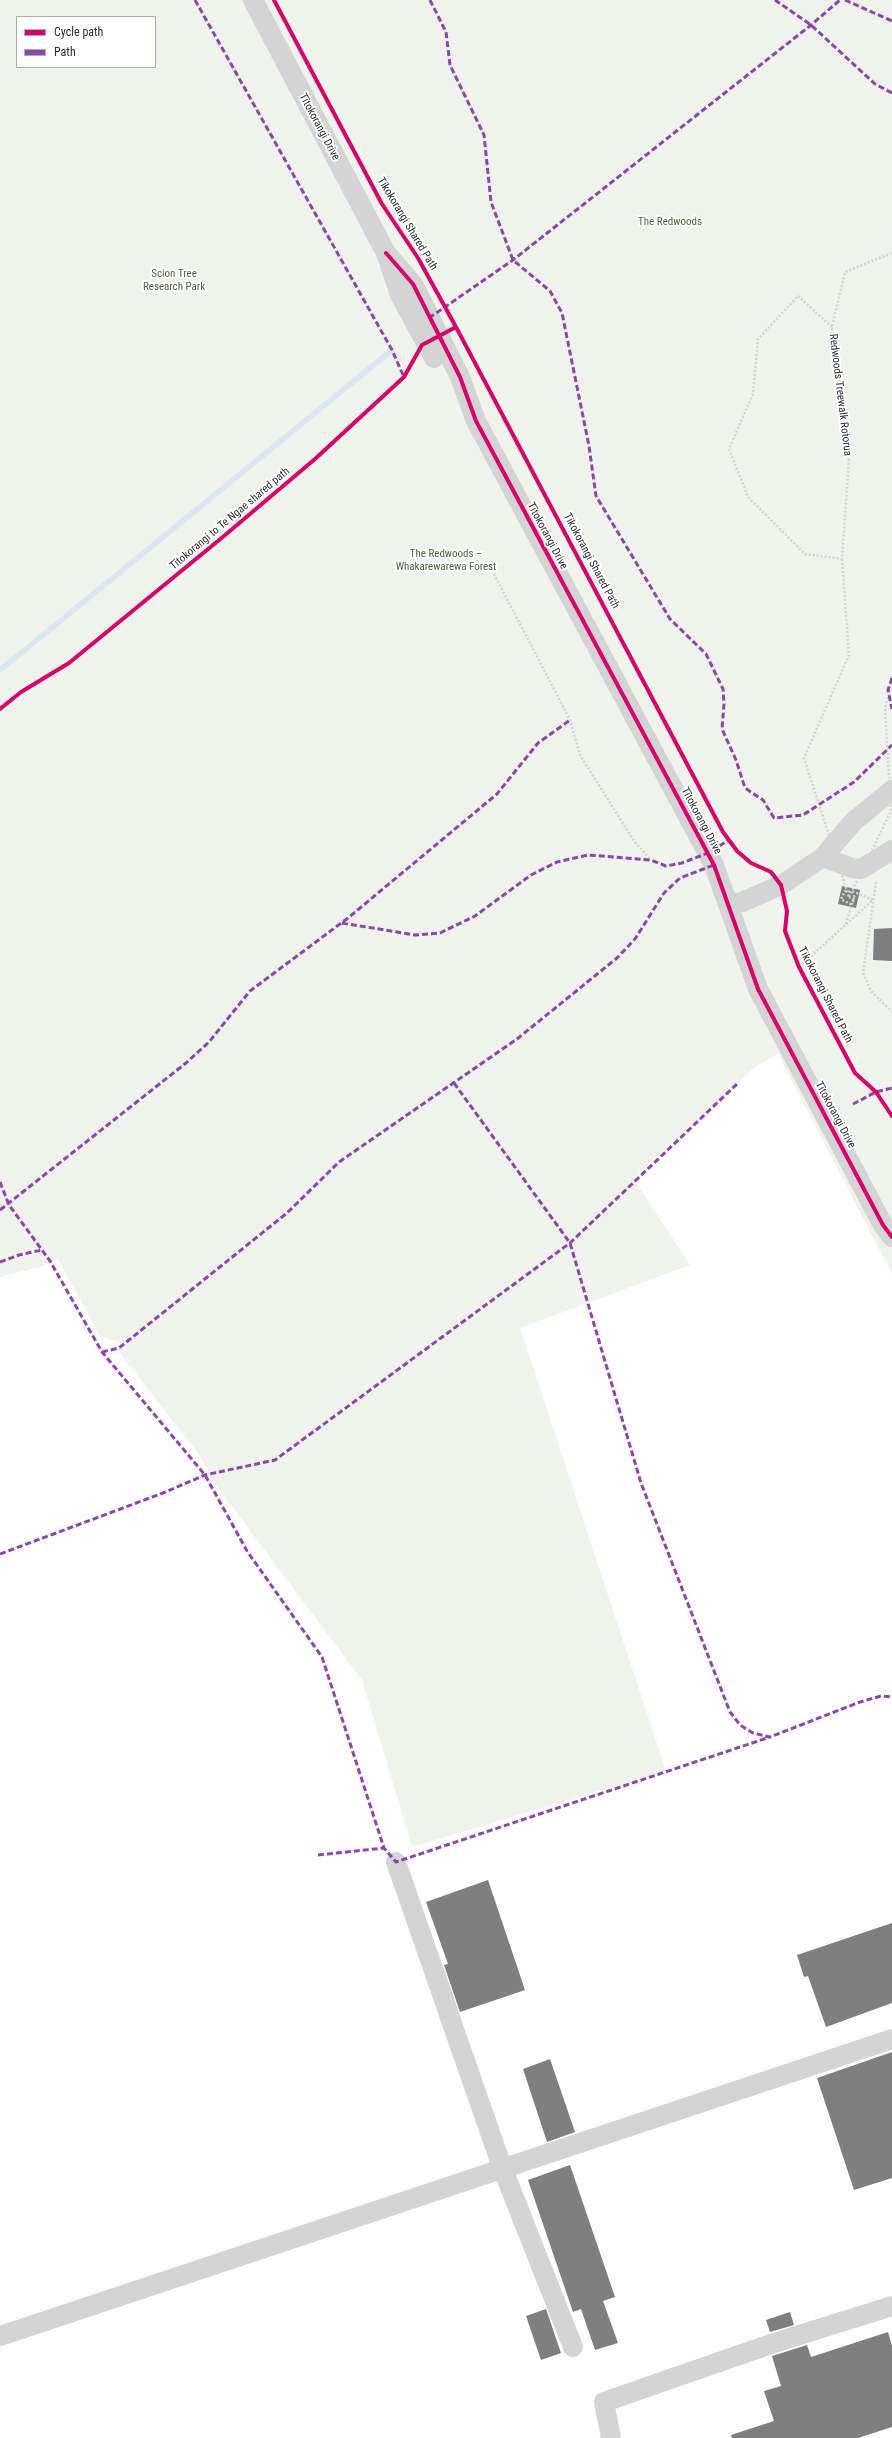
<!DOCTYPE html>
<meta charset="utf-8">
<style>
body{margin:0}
#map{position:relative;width:892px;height:2438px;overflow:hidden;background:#fff;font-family:"Roboto Condensed",sans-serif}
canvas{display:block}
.legend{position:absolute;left:16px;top:16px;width:140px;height:52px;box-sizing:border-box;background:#fff;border:1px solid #acacac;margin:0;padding:5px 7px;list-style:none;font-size:12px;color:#303030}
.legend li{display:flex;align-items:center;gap:8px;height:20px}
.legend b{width:20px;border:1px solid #acacac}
</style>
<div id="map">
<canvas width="892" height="2438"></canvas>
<ul class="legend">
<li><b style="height:5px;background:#d6006c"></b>Cycle path</li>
<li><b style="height:5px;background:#8e44ad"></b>Path</li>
</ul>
</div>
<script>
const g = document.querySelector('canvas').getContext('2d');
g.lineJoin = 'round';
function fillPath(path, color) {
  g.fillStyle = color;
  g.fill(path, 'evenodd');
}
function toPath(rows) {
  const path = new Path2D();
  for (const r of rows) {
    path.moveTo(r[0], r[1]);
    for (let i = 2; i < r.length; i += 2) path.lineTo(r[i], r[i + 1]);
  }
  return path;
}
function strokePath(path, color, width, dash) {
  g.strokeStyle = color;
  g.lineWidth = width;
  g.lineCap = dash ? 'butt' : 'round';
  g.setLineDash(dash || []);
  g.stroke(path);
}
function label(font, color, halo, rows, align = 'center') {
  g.font = font + ' "Roboto Condensed",sans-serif';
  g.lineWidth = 4;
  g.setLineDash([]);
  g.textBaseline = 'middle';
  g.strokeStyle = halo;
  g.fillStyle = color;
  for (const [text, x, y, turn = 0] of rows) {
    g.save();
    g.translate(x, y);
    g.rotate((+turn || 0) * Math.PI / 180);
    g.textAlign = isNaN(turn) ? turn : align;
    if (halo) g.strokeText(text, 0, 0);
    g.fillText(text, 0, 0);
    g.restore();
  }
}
const green = toPath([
 [0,0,892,0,892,1274,778,1054,756,1066,633,1178,690,1265,520,1328,666,1771,412,1847,362,1680,216,1485,198,1453,119,1352,119,1342,100,1336,58,1259,43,1266,0,1277],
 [17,17,155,17,155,67,17,67]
]);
const stream = toPath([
 [0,670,392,350]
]);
const building = toPath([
 [842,886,860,890,856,908,838,904],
 [892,928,892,961,873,960,874,929],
 [488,1880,525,1990,460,2012,444,1965,448,1964,426,1902],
 [892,1923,892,2003,826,2027,808,1976,804,1977,797,1955],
 [892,2052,892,2178,854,2190,817,2078],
 [550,2059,575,2132,547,2142,523,2069],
 [570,2165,615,2297,603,2301,618,2343,595,2350,581,2309,573,2312,528,2180],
 [546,2309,561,2353,541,2360,526,2316],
 [790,2312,794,2325,770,2332,766,2320],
 [888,2332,892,2346,892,2427,858,2438,732,2438,731,2435,774,2421,764,2391,781,2386,772,2356,807,2345,811,2357]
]);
const path = toPath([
 [832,327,798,296,758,339,753,394,729,449,748,497,805,554,842,559,849,459,832,327,845,272,892,253],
 [494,574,570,720,580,755,634,841,651,860],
 [876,882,863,973,871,991,892,1012],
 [846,924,855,894],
 [799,967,873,900,854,892]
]);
const minor = toPath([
 [253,0,386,253,400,295,434,358],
 [386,253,413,284,460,377,476,421,714,865,758,989,883,1225,892,1237],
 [823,857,852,868,861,869,892,850],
 [728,904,742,902,781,885,823,857,854,821,892,790],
 [396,1862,502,2167,573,2347],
 [0,2336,892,2039],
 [611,2438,604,2402,774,2343,892,2306]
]);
const pathBridge = toPath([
 [842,559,849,655,804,758,849,897],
 [849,897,891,811,885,708,892,683],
 [849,897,855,899,850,904,841,899,845,891,854,892]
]);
const quiet = toPath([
 [195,0,392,350,404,377],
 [430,0,446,32,450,65,484,135,491,202,513,260,550,291,562,313,589,446,596,496,670,619,706,654,723,689,724,704,722,729,736,760,745,788,763,800,774,818,803,815,854,782,892,745],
 [775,0,811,25,875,84,892,93],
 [845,0,892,21],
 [429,318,513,260,811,25,840,0],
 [892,678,888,690,892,709],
 [342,923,415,935,440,933,475,916,531,875,557,862,588,855,651,860,666,866,682,863,708,853,729,840],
 [454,1083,570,1243,641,1483,730,1712,740,1725,753,1733,770,1737,860,1702,881,1696,892,1697],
 [853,1104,876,1092,892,1088],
 [0,1182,9,1205,50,1261,102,1352,205,1475,247,1551,322,1657,384,1848,396,1862,770,1737],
 [0,1210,186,1063,209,1042,250,991,348,918,497,794,538,743,570,720],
 [0,1262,19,1255,42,1250],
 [102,1352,119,1348,287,1213,339,1162,517,1039,617,958,635,939,664,893,680,878,714,865],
 [0,1554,163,1493,205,1475,275,1460,570,1243,738,1083],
 [318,1855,384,1848]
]);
const cycleway = toPath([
 [274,0,382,204,418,258,456,327,723,832,737,851,751,863,771,872,781,885,787,911,785,931,799,967,855,1073,876,1092,892,1116],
 [386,253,413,284,460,377,476,421,714,865,758,989,883,1225,892,1237],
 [0,709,21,692,69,663,224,536,315,459,404,377,422,345,456,327]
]);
const streetNames = [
 ["Tītokorangi Drive",319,127,62],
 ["Tikokorangi Shared Path",407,224,59],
 ["Redwoods Treewalk Rotorua",840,395,83],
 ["Tītokorangi to Te Ngae shared path",230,519,-40],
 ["Tītokorangi Drive",547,536,62],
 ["Tikokorangi Shared Path",591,561,62],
 ["Tītokorangi Drive",701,821,62],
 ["Tikokorangi Shared Path",825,995,63],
 ["Tītokorangi Drive",835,1115,62]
];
const parkNames = [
 ["The Redwoods",670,222],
 ["Scion Tree",174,274],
 ["Research Park",174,287],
 ["The Redwoods –",446,554],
 ["Whakarewarewa Forest",446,567]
];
fillPath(green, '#eff3ec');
strokePath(stream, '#dce7f1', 5.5);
fillPath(building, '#7f7f7f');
strokePath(path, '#d4d4d4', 2.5, [2, 2]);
strokePath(minor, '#d4d4d4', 20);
strokePath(pathBridge, '#d4d4d4', 2.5, [2, 2]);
strokePath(quiet, '#8e44ad', 3, [6, 3]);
strokePath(cycleway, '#d6006c', 4);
label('11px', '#303030', '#fff', streetNames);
label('11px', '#506a40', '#fff', parkNames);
</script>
